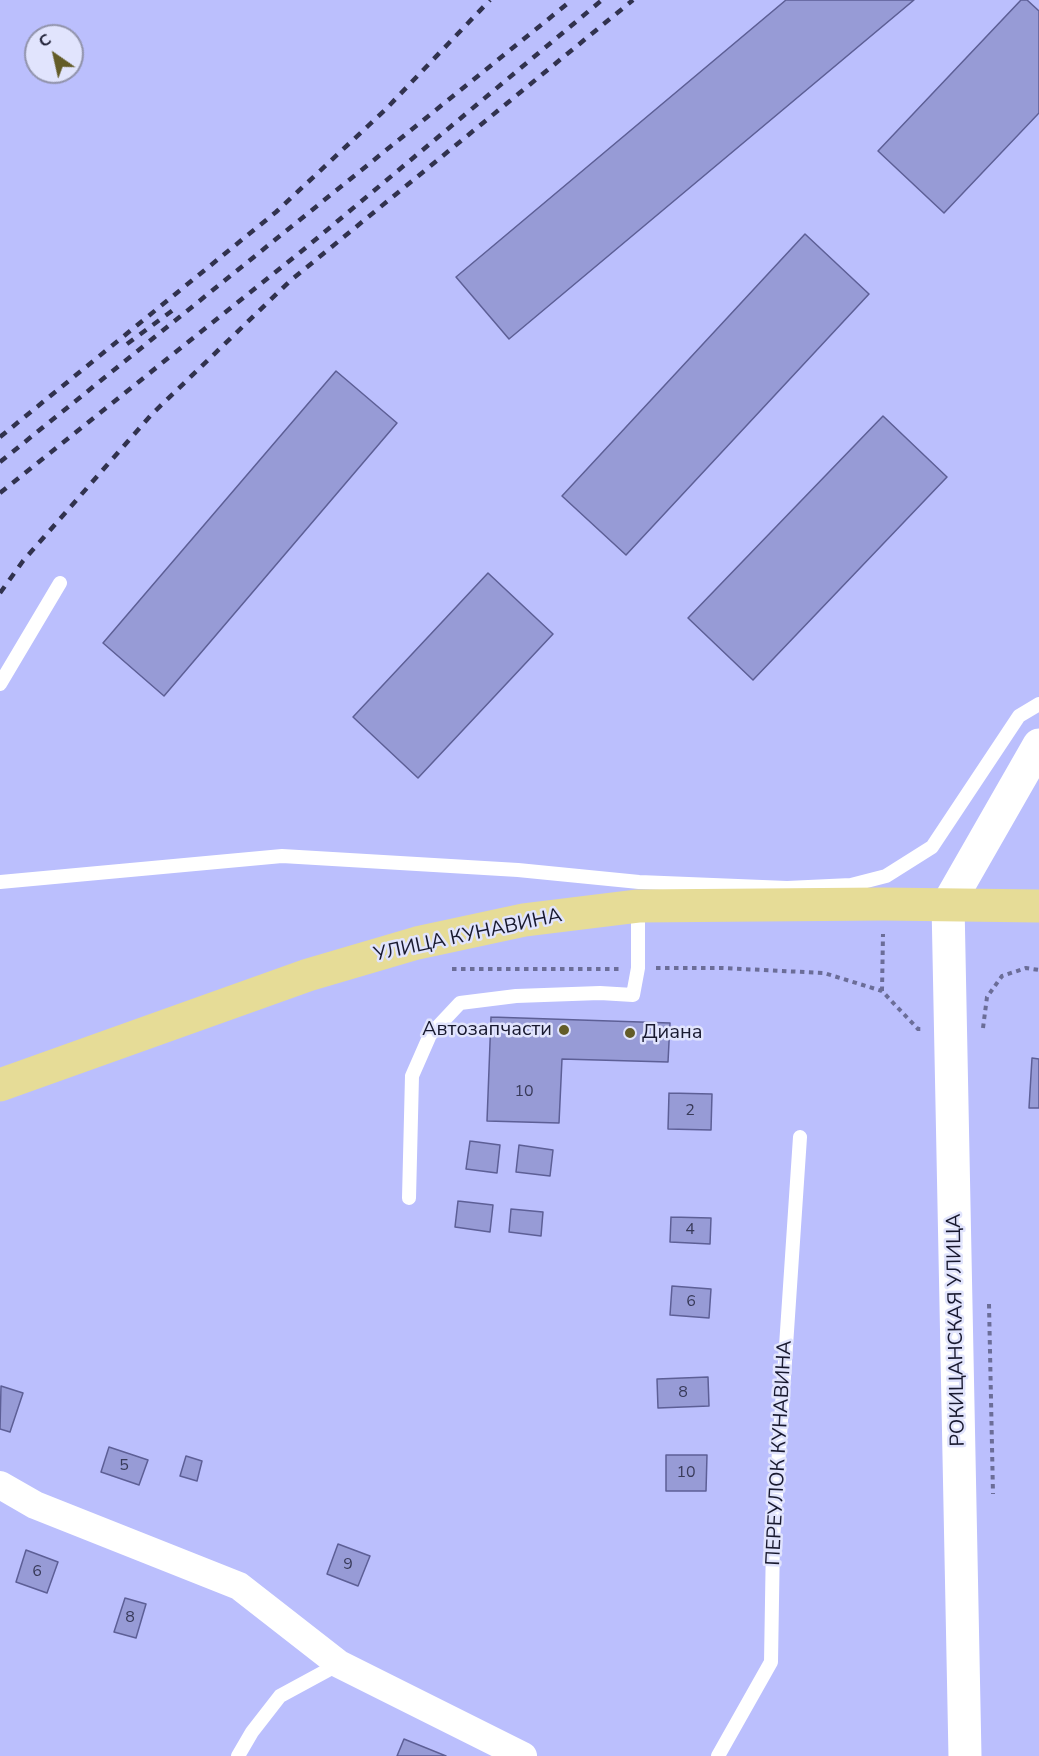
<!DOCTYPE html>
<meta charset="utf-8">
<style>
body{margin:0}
#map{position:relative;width:1039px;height:1756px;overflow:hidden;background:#bbbffd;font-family:"Nunito Sans",sans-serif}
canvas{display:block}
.north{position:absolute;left:24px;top:24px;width:60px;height:60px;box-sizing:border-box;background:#e1e4fd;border:2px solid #9193ab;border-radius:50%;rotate:326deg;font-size:16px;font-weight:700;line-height:24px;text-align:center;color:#18192f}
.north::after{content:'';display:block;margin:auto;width:21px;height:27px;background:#635c28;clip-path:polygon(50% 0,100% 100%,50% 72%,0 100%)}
</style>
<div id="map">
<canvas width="1039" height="1756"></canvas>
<div class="north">С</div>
</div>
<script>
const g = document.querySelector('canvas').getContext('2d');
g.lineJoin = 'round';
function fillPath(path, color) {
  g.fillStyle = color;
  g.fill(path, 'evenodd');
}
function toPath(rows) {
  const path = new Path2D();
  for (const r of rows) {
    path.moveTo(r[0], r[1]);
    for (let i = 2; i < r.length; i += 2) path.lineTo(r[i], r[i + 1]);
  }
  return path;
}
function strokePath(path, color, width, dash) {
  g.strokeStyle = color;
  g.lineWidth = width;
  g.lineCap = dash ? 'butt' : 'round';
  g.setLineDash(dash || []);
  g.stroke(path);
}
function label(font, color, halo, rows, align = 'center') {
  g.font = font + ' "Nunito Sans",sans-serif';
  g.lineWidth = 5;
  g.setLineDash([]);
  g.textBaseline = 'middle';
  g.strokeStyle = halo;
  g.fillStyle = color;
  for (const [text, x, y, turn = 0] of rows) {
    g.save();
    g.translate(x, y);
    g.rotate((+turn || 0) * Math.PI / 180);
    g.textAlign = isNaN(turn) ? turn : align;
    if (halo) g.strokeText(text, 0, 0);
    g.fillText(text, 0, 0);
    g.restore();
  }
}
const building = toPath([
 [786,0,914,0,509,339,456,277,786,0],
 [1021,0,1027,0,1039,11,1039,113,944,213,878,151,1021,0],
 [805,234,869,294,626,555,562,496,805,234],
 [336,371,397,423,164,696,103,643,336,371],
 [883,416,947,477,753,680,688,618,883,416],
 [488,573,553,634,418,778,353,717,488,573],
 [491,1017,670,1023,668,1062,562,1059,559,1123,487,1121,491,1017],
 [1032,1058,1039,1059,1039,1108,1029,1108,1032,1058],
 [669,1093,712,1094,711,1130,668,1129,669,1093],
 [470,1141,500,1145,497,1173,466,1169,470,1141],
 [519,1145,553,1150,550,1176,516,1172,519,1145],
 [458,1201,493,1205,490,1232,455,1227,458,1201],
 [511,1209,543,1212,541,1236,509,1232,511,1209],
 [671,1217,711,1218,710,1244,670,1242,671,1217],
 [672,1286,711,1289,709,1318,670,1315,672,1286],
 [708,1377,709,1406,658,1408,657,1379,708,1377],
 [1,1386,23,1393,10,1432,0,1429,1,1386],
 [109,1447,148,1460,139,1485,101,1472,109,1447],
 [666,1455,707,1455,706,1491,666,1491,666,1455],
 [186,1456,202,1461,197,1481,180,1476,186,1456],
 [338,1544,370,1556,358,1586,327,1574,338,1544],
 [26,1550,58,1562,47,1593,16,1582,26,1550],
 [125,1598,146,1604,136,1638,114,1632,125,1598],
 [404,1739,446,1756,397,1756,404,1739]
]);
const path = toPath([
 [656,968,722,968,824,973,882,991,918,1029,921,1029],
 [452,969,619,969],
 [882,991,883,934],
 [983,1028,987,997,1002,976,1026,968,1039,970],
 [989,1304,993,1494]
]);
const service = toPath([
 [0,684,60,583],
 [0,882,282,856,518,870,639,882,787,888,851,885,886,876,932,847,1019,716,1039,704],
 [409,1198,412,1076,430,1035,460,1003,516,996,600,993,633,995,638,968,638,906],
 [238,1756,252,1732,280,1696,339,1664],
 [718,1756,771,1662,773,1540,800,1137]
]);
const minor = toPath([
 [0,1485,35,1505,239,1586,339,1664,523,1756]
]);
const tertiary = toPath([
 [948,904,965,1756]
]);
const secondary = toPath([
 [948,904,1039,745]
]);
const primary = toPath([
 [0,1085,308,975,417,943,524,920,638,906,883,904,1039,906]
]);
const rail = toPath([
 [127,344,173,310],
 [0,437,276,212,385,110,490,0],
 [0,462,572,0],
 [0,493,303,250,602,0],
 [0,593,23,561,151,415,290,281,633,0]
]);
const markers = [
 [564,1030,6,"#635c28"],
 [630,1033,6,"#635c28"]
];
const numberNames = [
 ["10",524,1092],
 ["2",690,1111],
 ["4",690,1230],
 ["6",691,1302],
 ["8",683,1393],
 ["5",124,1466],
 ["10",686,1473],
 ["9",348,1565],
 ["6",37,1572],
 ["8",130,1618]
];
const streetNames = [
 ["УЛИЦА КУНАВИНА",468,936,-12],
 ["РОКИЦАНСКАЯ УЛИЦА",957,1330,-91],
 ["ПЕРЕУЛОК КУНАВИНА",780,1453,-87]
];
const poiNames = [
 ["Автозапчасти",552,1030],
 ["Диана",642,1033,"left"]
];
fillPath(building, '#979bd6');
strokePath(building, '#5d5f96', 1.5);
strokePath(path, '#6b6d98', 4, [4.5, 4.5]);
strokePath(service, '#fff', 14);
strokePath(minor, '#fff', 28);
strokePath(tertiary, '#fff', 33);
strokePath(secondary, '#fff', 33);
strokePath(primary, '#e6dc97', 33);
strokePath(rail, '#31324e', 4.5, [8, 8]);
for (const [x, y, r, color] of markers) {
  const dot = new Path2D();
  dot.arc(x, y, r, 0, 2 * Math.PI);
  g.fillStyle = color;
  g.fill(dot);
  strokePath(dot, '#e1e4fd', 2);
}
label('16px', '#383a59', null, numberNames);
label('20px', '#18192f', '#e1e4fd', streetNames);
label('20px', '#18192f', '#e1e4fd', poiNames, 'right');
</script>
